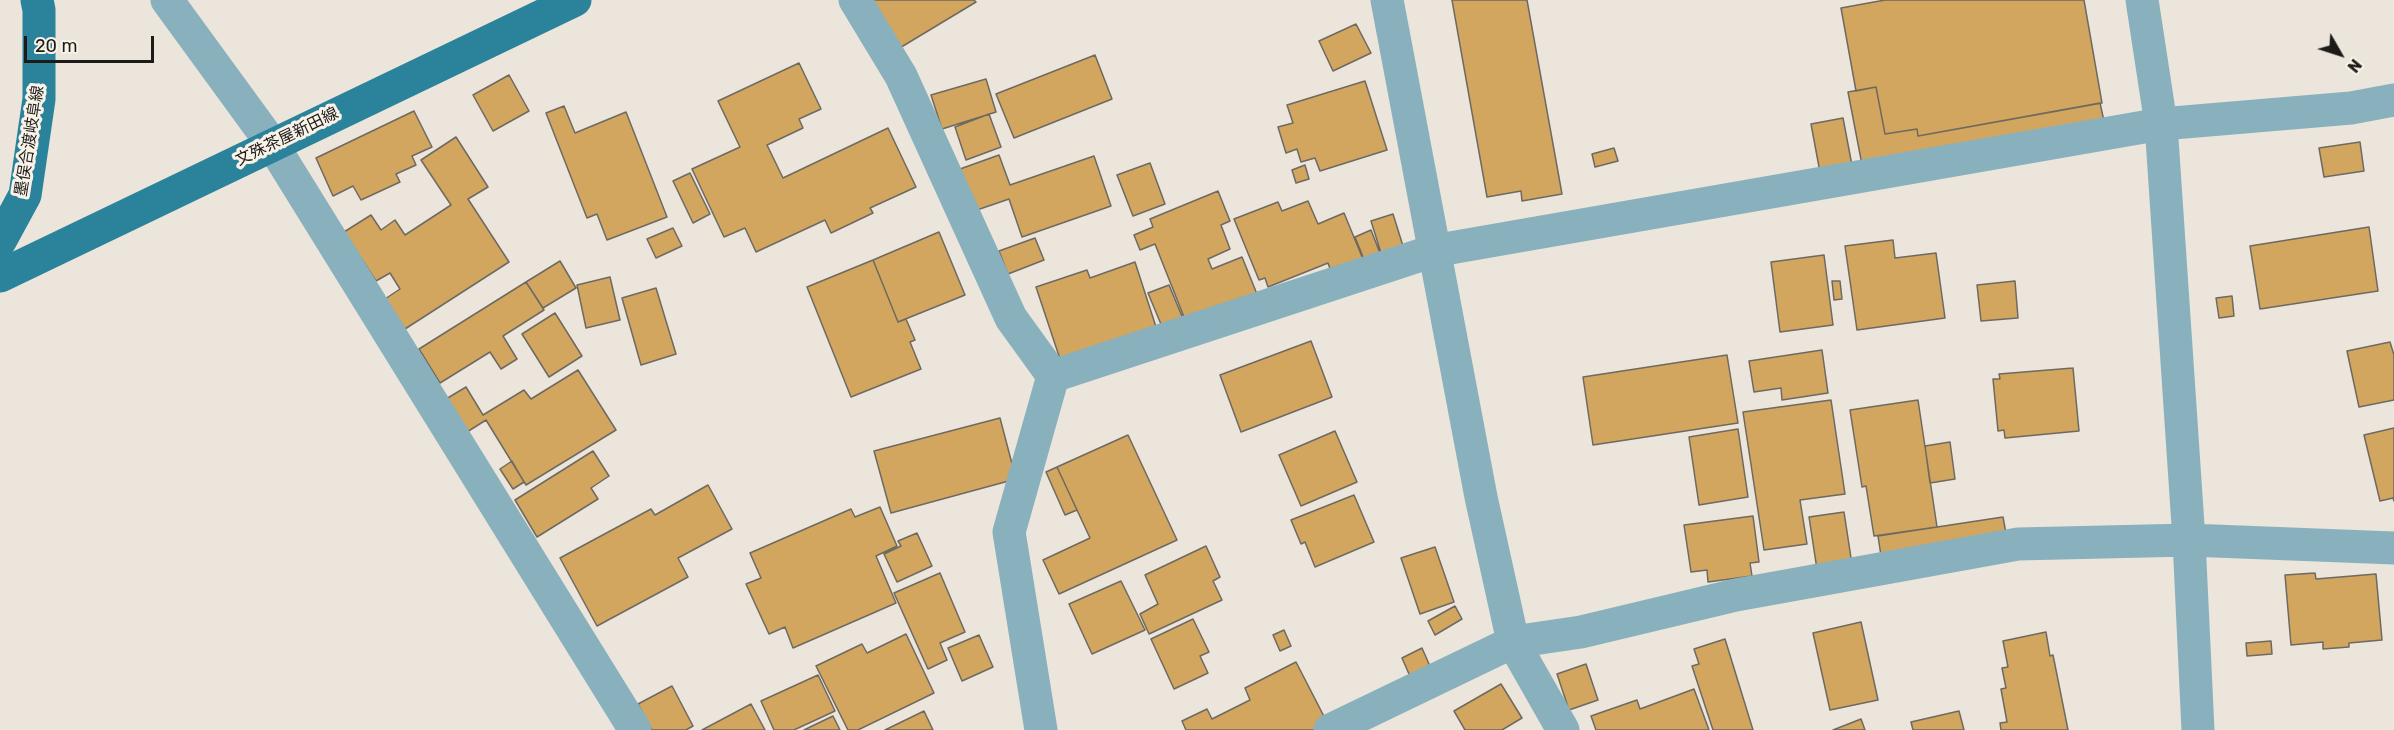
<!DOCTYPE html>
<meta charset="utf-8">
<style>
body{margin:0}
#map{position:relative;width:2394px;height:730px;overflow:hidden;background:#ebe5dc;font-family:Rubik,sans-serif}
canvas{display:block}
.north{position:absolute;left:2310px;top:24px;width:60px;height:60px;-webkit-text-stroke:4px #f8f2e9;paint-order:stroke;rotate:129deg;font-size:16px;font-weight:700;line-height:24px;text-align:center;color:#1d1b18}
.north::after{content:'';display:block;margin:auto;width:21px;height:27px;background:#1d1b18;clip-path:polygon(50% 0,100% 100%,50% 72%,0 100%)}
.scale{position:absolute;left:24px;top:36px;width:130px;height:27px;box-sizing:border-box;border:3px solid #1d1b18;border-top:0;padding-left:8px;font-size:18px;line-height:21px;white-space:nowrap;color:#1d1b18;-webkit-text-stroke:4px #f8f2e9;paint-order:stroke}
</style>
<div id="map">
<canvas width="2394" height="730"></canvas>
<div class="north">N</div>
<div class="scale">20 m</div>
</div>
<script>
const g = document.querySelector('canvas').getContext('2d');
g.lineJoin = 'round';
function fillPath(path, color) {
  g.fillStyle = color;
  g.fill(path, 'evenodd');
}
function toPath(rows) {
  const path = new Path2D();
  for (const r of rows) {
    path.moveTo(r[0], r[1]);
    for (let i = 2; i < r.length; i += 2) path.lineTo(r[i], r[i + 1]);
  }
  return path;
}
function strokePath(path, color, width, dash) {
  g.strokeStyle = color;
  g.lineWidth = width;
  g.lineCap = dash ? 'butt' : 'round';
  g.setLineDash(dash || []);
  g.stroke(path);
}
function label(font, color, halo, rows, align = 'center') {
  g.font = font + ' Rubik,"Noto Sans JP",sans-serif';
  g.lineWidth = 6;
  g.setLineDash([]);
  g.textBaseline = 'middle';
  g.strokeStyle = halo;
  g.fillStyle = color;
  for (const [text, x, y, turn = 0] of rows) {
    g.save();
    g.translate(x, y);
    g.rotate((+turn || 0) * Math.PI / 180);
    g.textAlign = isNaN(turn) ? turn : align;
    if (halo) g.strokeText(text, 0, 0);
    g.fillText(text, 0, 0);
    g.restore();
  }
}
const building = toPath([
 [869,0,974,0,976,2,898,49,869,0],
 [1452,0,1527,0,1562,194,1522,201,1521,191,1487,197,1452,0],
 [1885,0,2084,0,2102,103,1918,136,1917,129,1885,134,1876,87,1856,91,1841,8,1885,0],
 [1356,24,1371,53,1333,71,1319,41,1356,24],
 [1095,55,1112,99,1014,138,996,94,1095,55],
 [799,63,821,109,799,119,803,128,767,145,783,178,888,128,916,187,870,208,873,213,831,233,825,220,756,252,745,228,724,237,692,169,740,147,718,101,799,63],
 [509,75,529,111,493,131,473,95,509,75],
 [986,79,996,112,942,129,931,95,986,79],
 [1365,81,1387,150,1320,171,1315,158,1301,162,1297,149,1286,153,1278,127,1293,123,1287,105,1365,81],
 [1876,87,1885,134,1917,129,1918,136,2100,103,2106,130,1864,175,1848,92,1876,87],
 [564,106,575,133,626,112,667,217,607,240,597,214,587,218,546,113,564,106],
 [414,111,432,147,412,156,416,165,396,174,400,182,361,200,353,186,333,196,316,158,414,111],
 [989,114,1001,147,966,160,955,127,989,114],
 [1843,118,1854,176,1822,183,1811,124,1843,118],
 [456,137,488,187,468,199,509,262,405,329,385,299,400,289,390,273,376,281,344,232,371,215,381,230,395,220,405,235,451,205,421,160,456,137],
 [2360,142,2364,171,2324,177,2319,148,2360,142],
 [1614,148,1618,161,1595,167,1592,154,1614,148],
 [999,155,1010,185,1094,156,1111,206,1022,237,1009,199,974,211,960,169,999,155],
 [1150,163,1165,204,1133,216,1117,175,1150,163],
 [1305,165,1309,179,1296,183,1292,170,1305,165],
 [690,173,710,214,693,223,673,181,690,173],
 [1218,191,1230,221,1221,225,1230,249,1208,259,1212,269,1242,257,1259,299,1188,327,1155,244,1140,250,1134,235,1153,227,1150,219,1218,191],
 [1308,201,1318,224,1344,213,1365,264,1333,277,1328,263,1268,287,1265,278,1259,280,1234,219,1278,202,1282,211,1308,201],
 [1393,214,1403,246,1381,253,1371,221,1393,214],
 [2369,227,2378,291,2260,309,2250,246,2369,227],
 [673,228,682,246,656,258,647,239,673,228],
 [1371,230,1383,261,1367,267,1355,237,1371,230],
 [939,232,965,295,898,322,873,260,939,232],
 [1035,238,1044,260,1008,274,999,251,1035,238],
 [1893,240,1895,258,1936,253,1945,318,1857,330,1845,246,1893,240],
 [1824,255,1833,325,1780,332,1771,262,1824,255],
 [873,260,898,322,906,319,915,340,910,342,921,369,851,397,807,287,873,260],
 [560,261,576,288,543,308,526,282,560,261],
 [1135,262,1157,330,1061,362,1036,287,1087,270,1090,278,1135,262],
 [610,277,620,320,586,328,577,285,610,277],
 [1832,281,1840,281,1842,299,1834,300,1832,281],
 [2015,281,2018,318,1981,321,1977,285,2015,281],
 [526,282,544,310,503,336,517,359,501,369,490,352,440,383,419,349,526,282],
 [1169,285,1184,321,1163,329,1148,293,1169,285],
 [656,288,676,354,641,365,622,298,656,288],
 [2232,296,2234,316,2219,318,2216,298,2232,296],
 [555,313,582,356,549,377,522,334,555,313],
 [1311,341,1332,397,1241,432,1220,375,1311,341],
 [2390,342,2394,355,2394,400,2359,407,2347,351,2390,342],
 [1822,350,1828,393,1782,400,1781,388,1754,392,1749,361,1822,350],
 [1727,355,1738,423,1593,445,1583,377,1727,355],
 [2073,368,2079,431,2005,438,2004,430,1998,431,1993,379,2000,379,1999,374,2073,368],
 [578,370,616,430,526,485,486,420,467,432,446,399,466,387,483,415,524,390,531,399,578,370],
 [1831,400,1845,494,1800,500,1807,544,1764,550,1743,412,1831,400],
 [1918,400,1937,527,1874,536,1866,486,1862,487,1850,410,1918,400],
 [1000,418,1016,479,891,513,874,451,1000,418],
 [2394,428,2394,501,2393,498,2380,501,2364,435,2394,428],
 [1738,429,1748,497,1699,505,1689,437,1738,429],
 [1335,431,1357,482,1301,506,1279,455,1335,431],
 [1128,435,1177,540,1059,594,1043,560,1090,538,1057,467,1128,435],
 [1950,442,1955,479,1930,483,1925,446,1950,442],
 [593,451,609,476,591,488,598,499,537,537,515,500,593,451],
 [512,461,524,482,513,489,500,469,512,461],
 [1057,467,1077,510,1065,515,1046,472,1057,467],
 [708,485,732,529,678,558,688,577,597,626,560,558,651,509,655,515,708,485],
 [1354,495,1374,542,1315,567,1305,542,1301,544,1291,520,1354,495],
 [880,507,897,546,876,556,896,603,793,648,785,627,769,634,746,584,761,578,750,553,851,509,855,517,880,507],
 [1844,512,1853,571,1818,576,1809,517,1844,512],
 [1753,516,1759,562,1750,563,1752,576,1708,582,1707,570,1691,572,1684,525,1753,516],
 [2003,517,2009,550,1883,569,1878,536,2003,517],
 [917,533,932,566,897,582,884,554,901,546,898,541,917,533],
 [1206,546,1220,577,1213,581,1222,600,1149,634,1140,614,1158,604,1145,575,1206,546],
 [1435,547,1454,602,1420,614,1401,558,1435,547],
 [940,573,965,632,940,643,947,660,928,669,894,593,940,573],
 [2315,573,2316,579,2376,574,2382,640,2349,643,2349,647,2323,649,2323,642,2291,645,2285,575,2315,573],
 [1121,581,1145,630,1092,654,1069,604,1121,581],
 [1455,606,1462,619,1435,635,1428,621,1455,606],
 [1193,619,1209,652,1200,656,1208,673,1174,689,1151,639,1193,619],
 [1861,622,1878,700,1830,710,1813,633,1861,622],
 [1284,630,1291,646,1280,651,1273,635,1284,630],
 [2046,632,2050,656,2053,655,2068,730,2001,730,2000,723,2007,722,2001,689,2006,688,2002,668,2008,667,2003,641,2046,632],
 [906,634,934,693,858,730,848,730,816,666,862,644,867,653,906,634],
 [979,635,993,667,962,681,948,648,979,635],
 [1725,639,1753,730,1713,730,1692,666,1699,664,1694,649,1725,639],
 [2271,641,2272,654,2247,656,2246,643,2271,641],
 [1422,648,1436,680,1416,690,1402,658,1422,648],
 [1296,662,1331,730,1186,730,1182,721,1207,709,1212,719,1250,700,1245,688,1296,662],
 [1586,664,1598,700,1569,710,1557,674,1586,664],
 [818,675,835,711,794,730,774,730,761,701,818,675],
 [1501,684,1522,718,1502,730,1465,730,1454,711,1501,684],
 [672,686,693,726,686,730,652,730,638,704,672,686],
 [1694,689,1709,730,1596,730,1591,716,1637,700,1640,709,1694,689],
 [751,704,765,730,702,730,751,704],
 [924,711,933,730,885,730,924,711],
 [1959,711,1964,730,1913,730,1911,722,1959,711],
 [833,716,840,730,804,730,833,716],
 [1861,719,1865,730,1833,730,1861,719]
]);
const minor = toPath([
 [167,0,272,144,635,730],
 [855,0,901,76,1011,318,1053,376],
 [1387,0,1481,497,1513,642,1563,730],
 [2142,0,2161,124,2189,540,2198,730],
 [1053,376,1433,251,2161,124,2351,108,2394,100],
 [1041,730,1009,532,1053,376],
 [1330,730,1513,642,1581,632,1736,595,2018,544,2189,540,2394,548]
]);
const major = toPath([
 [0,241,25,195,39,99,39,10,37,0],
 [0,276,575,0]
]);
const streetNames = [
 ["文殊茶屋新田線",287,137,-26],
 ["墨俣合渡岐阜線",30,141,-81]
];
fillPath(building, '#d2a65e');
strokePath(building, '#6e6961', 1.5);
strokePath(minor, '#89b1bd', 33);
strokePath(major, '#2a839a', 33);
label('16px', '#1d1b18', '#f8f2e9', streetNames);
</script>
